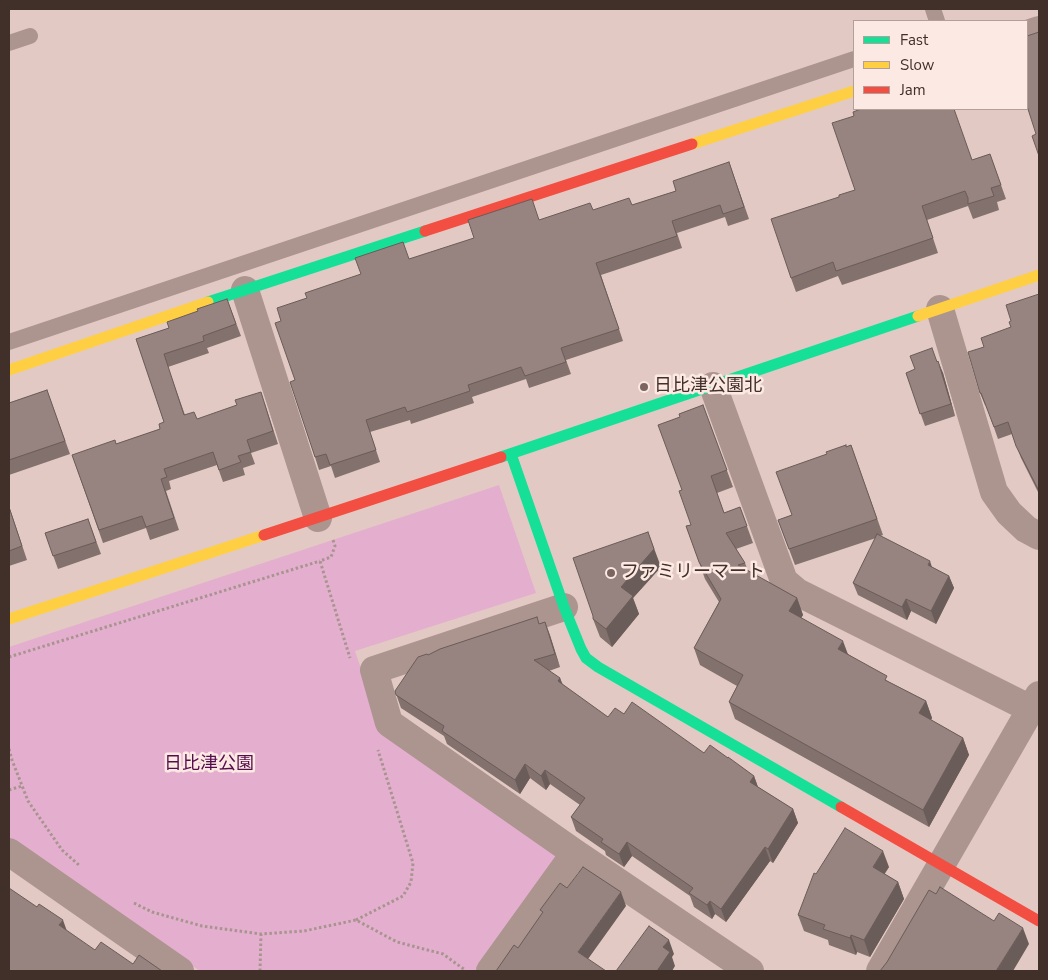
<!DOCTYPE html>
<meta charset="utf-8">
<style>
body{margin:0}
#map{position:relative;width:1048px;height:980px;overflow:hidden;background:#e3c9c3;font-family:"Nunito Sans",sans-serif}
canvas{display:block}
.frame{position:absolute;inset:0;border:10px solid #412f2a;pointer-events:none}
.legend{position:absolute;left:853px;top:20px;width:175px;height:90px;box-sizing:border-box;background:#fde9e4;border:1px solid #b29f9a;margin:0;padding:6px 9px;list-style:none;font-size:15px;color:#412f2a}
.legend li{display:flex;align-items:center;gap:10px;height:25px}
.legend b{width:25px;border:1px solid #b29f9a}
</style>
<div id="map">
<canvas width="1048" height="980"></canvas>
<div class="frame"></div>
<ul class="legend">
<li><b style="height:6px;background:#16e098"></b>Fast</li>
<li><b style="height:6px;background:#ffcf43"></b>Slow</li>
<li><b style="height:6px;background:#f24e42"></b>Jam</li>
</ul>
</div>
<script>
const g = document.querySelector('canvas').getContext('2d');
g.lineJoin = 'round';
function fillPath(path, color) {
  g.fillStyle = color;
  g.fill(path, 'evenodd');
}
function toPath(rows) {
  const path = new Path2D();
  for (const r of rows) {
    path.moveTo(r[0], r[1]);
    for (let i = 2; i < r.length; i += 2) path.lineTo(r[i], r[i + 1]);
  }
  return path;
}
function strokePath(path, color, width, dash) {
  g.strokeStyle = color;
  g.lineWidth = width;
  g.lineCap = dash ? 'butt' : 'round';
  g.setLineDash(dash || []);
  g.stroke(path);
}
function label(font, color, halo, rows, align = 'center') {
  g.font = font + ' "Nunito Sans","Noto Sans JP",sans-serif';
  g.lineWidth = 5;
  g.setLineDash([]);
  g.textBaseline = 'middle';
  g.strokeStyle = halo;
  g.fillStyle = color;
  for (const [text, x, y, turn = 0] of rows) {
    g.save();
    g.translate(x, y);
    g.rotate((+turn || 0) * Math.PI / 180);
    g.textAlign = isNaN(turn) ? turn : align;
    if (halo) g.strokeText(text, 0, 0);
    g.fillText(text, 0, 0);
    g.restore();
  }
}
const green = toPath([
 [499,485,536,593,355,651,382,730,558,854,476,971,200,971,9,839,9,647]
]);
const path = toPath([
 [333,540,335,546,331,557,320,561,350,658],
 [9,657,320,561],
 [9,749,12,760,28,801,62,850,80,866],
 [9,790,22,786],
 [134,903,152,912,202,926,261,934,304,931,356,920,397,942,443,954,465,970],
 [356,920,403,896,411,882,413,863,378,750],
 [260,971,261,934]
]);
const lane = toPath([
 [933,9,937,21],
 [9,43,30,36],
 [9,342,854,59]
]);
const street = toPath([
 [1027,34,1039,30],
 [245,290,318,518],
 [940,309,994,492,1009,513,1026,529,1039,536],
 [713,386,784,581,797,592,1031,709],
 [564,607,374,670,389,723,575,853,750,971],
 [9,852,180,971],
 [490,971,575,853],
 [880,971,1039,695]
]);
const fast = toPath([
 [208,302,425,231],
 [511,454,564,607,581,649,586,658,598,667,841,807],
 [501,457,918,316]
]);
const slow = toPath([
 [692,144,854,91],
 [918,316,1039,275],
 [9,370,208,302],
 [9,619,264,535]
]);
const jam = toPath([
 [425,231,692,144],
 [264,535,501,457],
 [841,807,1039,921]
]);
const wall = toPath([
 [990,154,1006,199,997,202,999,210,973,219,968,206,927,220,938,253,842,285,838,276,796,292,791,278,839,197,972,160],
 [729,162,749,219,728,226,725,217,677,233,682,248,601,275,623,341,566,360,571,374,529,388,526,379,472,397,474,403,411,424,410,420,370,432,380,462,335,478,331,466,319,470,315,457,281,321,307,298,409,259,540,220,593,210,632,205,676,191],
 [1039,294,1039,494,1021,458,1012,434,998,439,986,405,985,405,980,393,984,347,1011,327,1011,321],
 [227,299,241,336,207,348,209,353,168,367,185,415,197,419,265,404,278,444,251,453,255,464,243,468,245,475,223,482,217,465,169,481,171,489,166,491,179,530,150,540,146,528,103,543,72,455,116,444,160,429,164,422,136,339,169,328,198,311],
 [937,362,943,373,955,416,925,426,906,373],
 [47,390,70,454,9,475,9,403],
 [703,405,733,487,717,493,724,513,740,507,753,543,736,549,745,563,748,571,797,598,803,615,801,618,848,654,889,682,926,701,932,718,931,720,963,738,969,755,929,827,735,719,729,702,737,686,700,665,694,648,719,602,705,579,686,526,691,525,682,490,680,417],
 [851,445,883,535,880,536,932,567,949,576,954,588,936,624,911,611,907,620,858,595,853,583,876,538,795,565,778,520,792,515,846,447],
 [9,506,27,560,9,566],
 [88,519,101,554,58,569,45,533],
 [661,567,633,598,639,614,612,647,600,637,593,619,593,616],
 [545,622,560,667,549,671,560,678,563,685,608,717,624,714,704,753,728,758,754,776,758,787,793,809,798,823,773,863,770,861,726,922,715,914,712,919,694,907,690,896,632,856,624,867,606,855,605,851,576,831,571,817,580,805,550,784,546,790,530,778,520,794,447,744,444,736,401,708,395,691,428,655],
 [889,867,884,874,898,882,904,899,870,957,857,952,856,955,829,945,828,940,804,931,798,915,816,874]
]);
const shadedWall = toPath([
 [938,361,943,373,955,416,951,404],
 [648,532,661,567,633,598,639,614,612,647,606,629,621,587],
 [930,561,934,573,928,565],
 [949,576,954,588,936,624,931,611],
 [797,598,803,615,795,628,789,611],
 [906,599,911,611,907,620,902,607],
 [545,622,550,635,560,667,555,654],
 [843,641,849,657,838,649],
 [560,678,565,692,558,681],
 [926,701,932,718,925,730,919,713],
 [963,738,969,755,929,827,923,810],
 [525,764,530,778,520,794,515,780],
 [545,770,550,784,546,790,541,776],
 [754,776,759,790,750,782],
 [793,809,798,823,773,863,768,849],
 [627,842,632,856,624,867,619,854],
 [765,847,770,861,726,922,721,909],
 [883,851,889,867,879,883,873,867],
 [898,882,904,899,870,957,864,940],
 [621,892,626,906,583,966,578,952],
 [710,901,715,914,712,919,707,905],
 [63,920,68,934,59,925],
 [1023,928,1029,944,1013,971,996,971],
 [851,935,857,952,856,955,850,938],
 [669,940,674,954,672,957,675,966,672,971,657,971,663,947]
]);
const building = toPath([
 [1039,32,1039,156,1032,136,1036,134,1027,106,1027,36,1039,32],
 [861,109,954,109,972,160,990,154,1001,185,991,188,994,196,968,204,968,198,965,191,922,206,933,238,836,271,833,262,791,278,771,219,839,197,839,195,855,190,832,123,854,116,853,112,861,109],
 [729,162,744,207,723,214,720,205,672,221,677,236,596,263,619,329,561,348,566,362,525,376,521,367,468,385,470,391,407,412,405,407,366,420,376,450,330,465,326,454,315,457,290,382,295,380,275,323,281,321,277,308,307,298,305,293,361,274,355,258,403,242,409,259,474,238,468,220,532,199,539,220,590,203,593,210,629,198,632,205,676,191,673,181,729,162],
 [1039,294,1039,491,1016,446,1008,422,994,427,981,393,980,393,968,352,984,347,981,338,1011,327,1009,322,1011,321,1006,305,1039,294],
 [227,299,236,324,203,336,204,341,164,354,184,415,194,412,197,419,237,405,235,400,261,392,273,431,247,440,251,452,238,456,241,462,219,470,213,452,164,469,167,477,161,479,174,518,146,527,142,516,99,530,72,455,115,440,116,444,160,429,159,424,164,422,136,339,169,328,167,322,198,311,197,309,227,299],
 [932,348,937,362,938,361,951,404,920,414,906,373,915,369,910,356,932,348],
 [47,390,65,441,9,460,9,403,47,390],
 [703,405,727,470,711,476,724,513,740,507,747,526,726,533,745,563,738,565,797,598,789,611,843,641,838,649,887,676,885,680,926,701,919,713,963,738,923,810,729,702,743,675,694,648,721,599,699,562,686,526,691,525,679,491,682,490,658,425,680,417,679,414,703,405],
 [846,445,846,447,851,445,877,519,789,549,778,520,792,515,776,472,827,454,826,452,846,445],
 [9,507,22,546,9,551,9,507],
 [88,519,96,542,53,556,45,533,88,519],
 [648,532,654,549,621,587,633,596,606,629,593,619,593,616,573,558,648,532],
 [877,534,930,561,928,565,949,576,931,611,906,599,902,607,853,583,877,534],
 [537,617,539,624,545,622,555,654,534,660,560,678,558,681,608,717,615,708,624,714,632,702,704,753,710,745,728,758,728,757,754,776,750,782,793,809,768,849,765,847,721,909,710,901,707,905,689,893,693,888,627,842,619,854,601,842,603,839,571,817,585,798,545,770,541,776,525,764,515,780,442,731,444,726,396,695,395,691,418,657,427,654,428,655,440,649,537,617],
 [845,828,883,851,873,867,898,882,864,940,851,935,850,938,823,929,825,925,798,915,814,873,816,874,845,828],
 [583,867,621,892,578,952,606,971,496,971,514,945,518,948,543,912,540,910,560,883,567,888,583,867],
 [940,887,994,921,999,913,1023,928,996,971,880,971,887,962,929,890,936,894,940,887],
 [9,888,37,907,39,904,63,920,59,925,95,950,101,942,133,964,139,955,162,971,9,971,9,888],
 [649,926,669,940,663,947,670,952,657,971,616,971,649,926]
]);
const markers = [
 [644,387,5,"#7a6560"],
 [611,573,5,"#7a6560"]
];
const poiNames = [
 ["日比津公園北",654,387],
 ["ファミリーマート",621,573]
];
const parkNames = [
 ["日比津公園",209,765]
];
fillPath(green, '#e4afce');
strokePath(path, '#a8948f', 3, [2.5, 2.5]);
strokePath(lane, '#ac948f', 16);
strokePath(street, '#ac948f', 28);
strokePath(fast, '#16e098', 11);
strokePath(slow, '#ffcf43', 11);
strokePath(jam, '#f24e42', 11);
fillPath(wall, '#82716d');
fillPath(shadedWall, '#6a5c59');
fillPath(building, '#97837f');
strokePath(building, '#6a5c59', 1);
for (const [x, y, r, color] of markers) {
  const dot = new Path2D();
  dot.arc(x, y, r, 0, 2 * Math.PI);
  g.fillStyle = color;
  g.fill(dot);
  strokePath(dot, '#fde9e4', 2);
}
label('18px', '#412f2a', '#fde9e4', poiNames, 'left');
label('18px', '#550c4c', '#fde9e4', parkNames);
</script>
